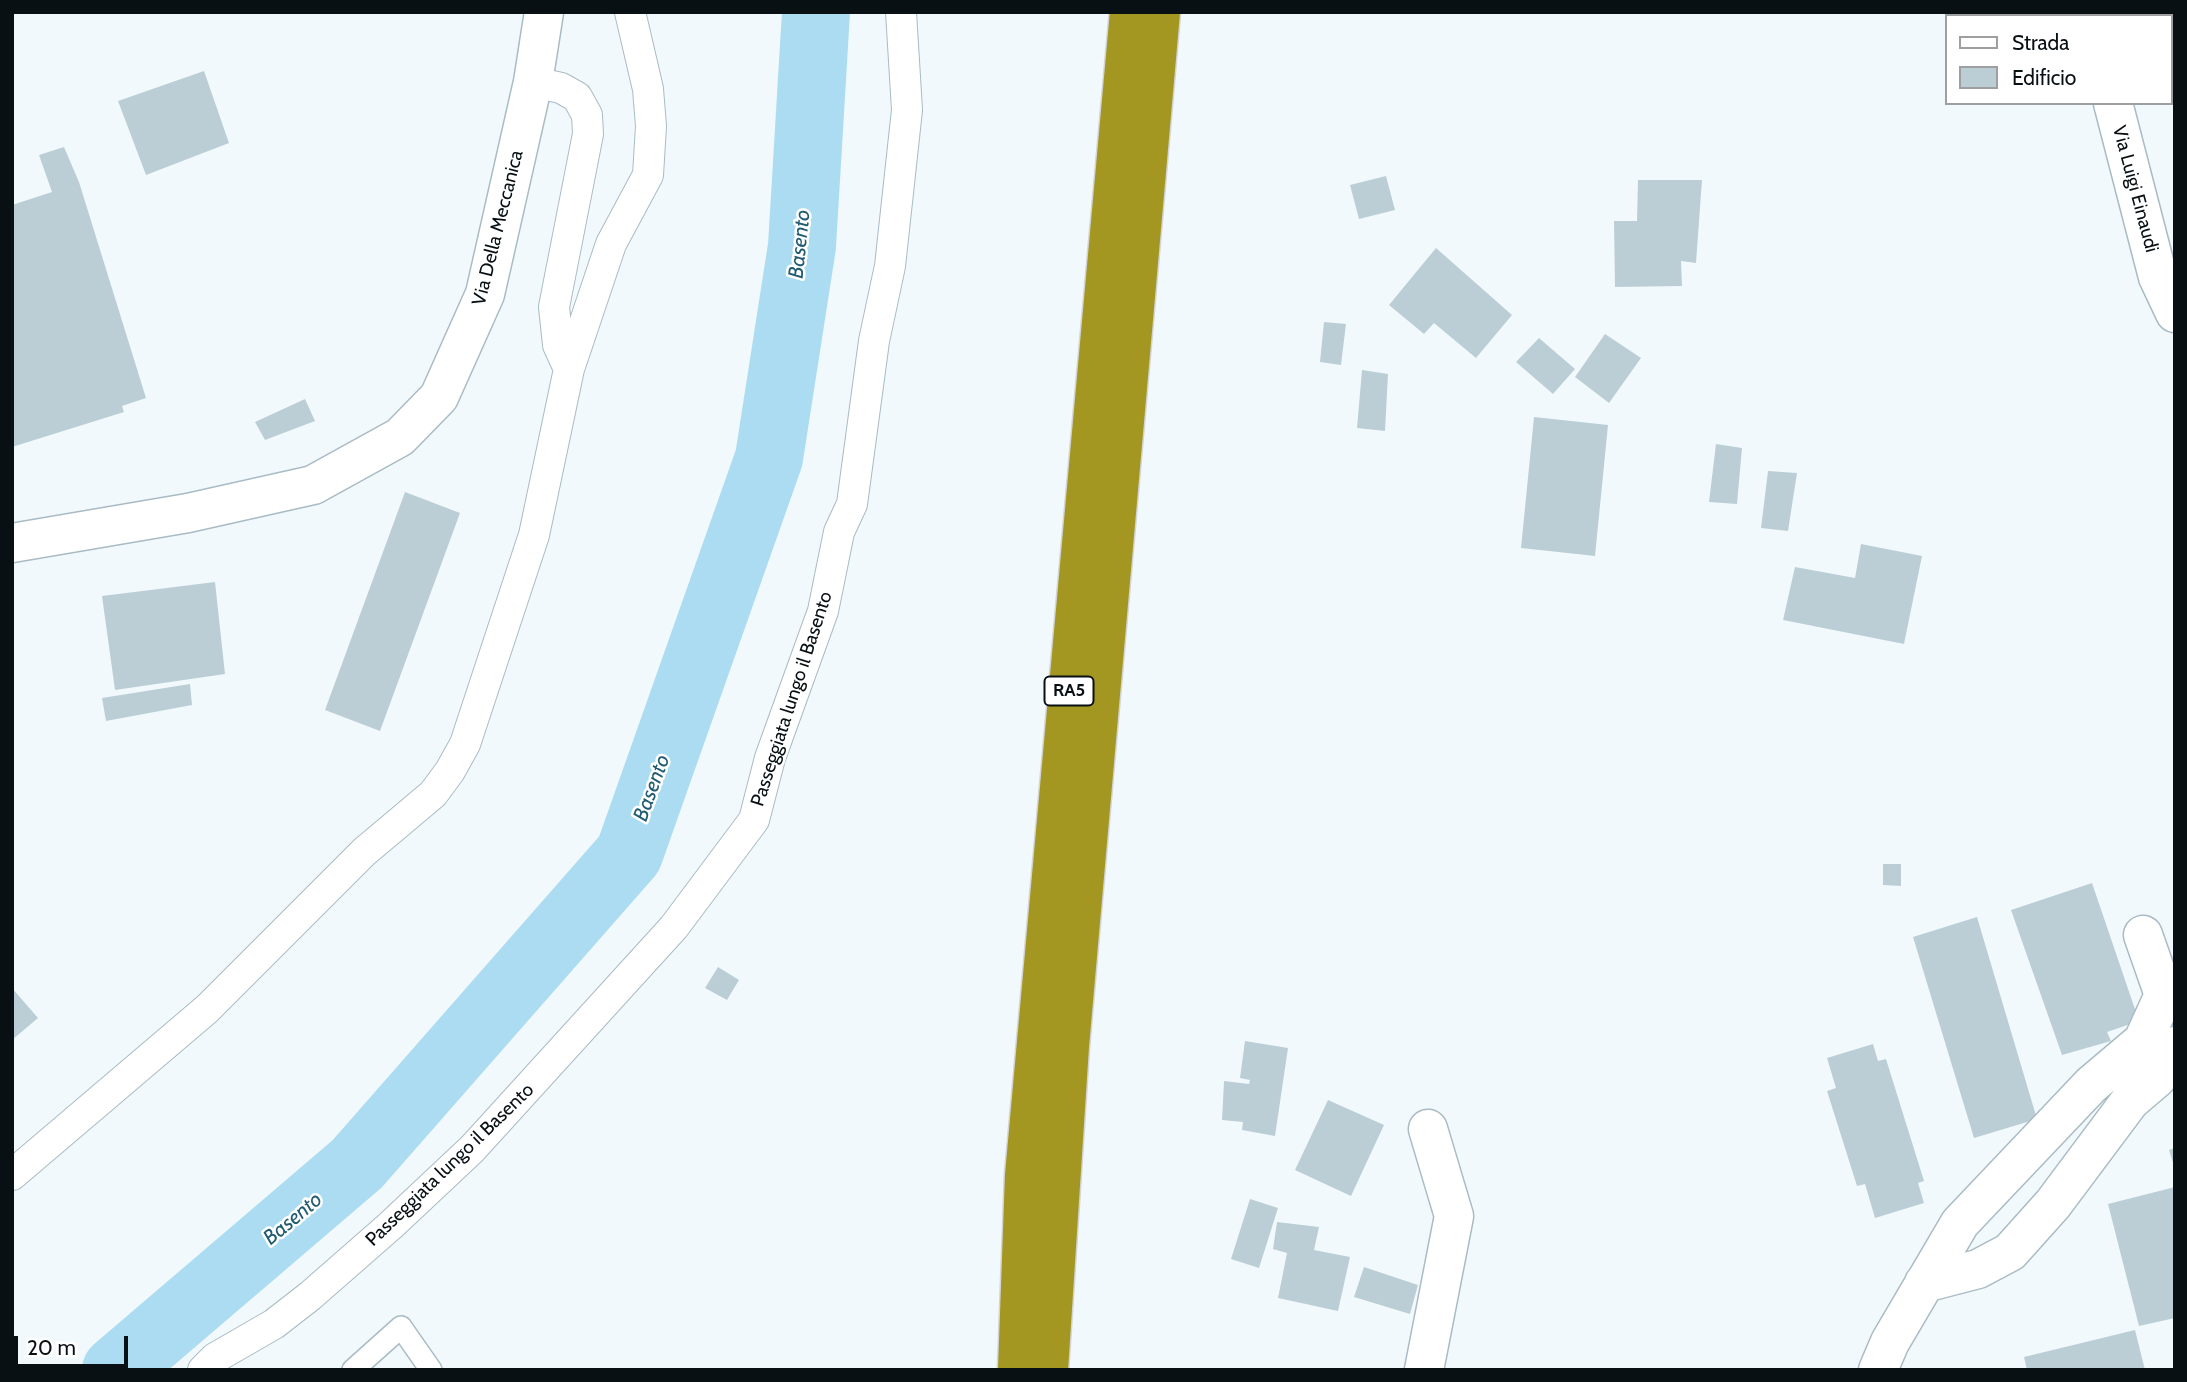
<!DOCTYPE html>
<style>
body{margin:0}
#map{position:relative;width:2187px;height:1382px;overflow:hidden;background:#f2f9fd;font-family:Cabin,sans-serif}
canvas{display:block}
.frame{position:absolute;inset:0;border:14px solid #091013;pointer-events:none}
.legend{position:absolute;left:1945px;top:14px;width:228px;height:91px;box-sizing:border-box;background:#fff;border:2px solid #9d9fa1;margin:0;padding:9px 12px;list-style:none;font-size:21px;color:#091013}
.legend li{display:flex;align-items:center;gap:14px;height:35px}
.legend b{width:35px;border:2px solid #9d9fa1}
.scale{position:absolute;left:14px;top:1336px;width:114px;height:32px;box-sizing:border-box;border:4px solid #091013;border-top:0;padding-left:9px;font-size:21px;line-height:24px;white-space:nowrap;color:#091013;-webkit-text-stroke:5px #fff;paint-order:stroke}
</style>
<div id="map">
<canvas width="2187" height="1382"></canvas>
<div class="frame"></div>
<ul class="legend">
<li><b style="height:9px;background:#fff"></b>Strada</li>
<li><b style="height:19px;background:#bbced6"></b>Edificio</li>
</ul>
<div class="scale">20 m</div>
</div>
<script>
const g = document.querySelector('canvas').getContext('2d');
g.lineJoin = 'round';
function toPath(rows) {
  const path = new Path2D();
  for (const r of rows) {
    path.moveTo(r[0], r[1]);
    for (let i = 2; i < r.length; i += 2) path.lineTo(r[i], r[i + 1]);
  }
  return path;
}
function strokePath(path, color, width, dash) {
  g.strokeStyle = color;
  g.lineWidth = width;
  g.lineCap = dash ? 'butt' : 'round';
  g.setLineDash(dash || []);
  g.stroke(path);
}
function fillPath(path, color) {
  g.fillStyle = color;
  g.fill(path, 'evenodd');
}
function label(font, color, halo, rows, align = 'center') {
  g.font = font + ' Cabin,sans-serif';
  g.lineWidth = 5;
  g.setLineDash([]);
  g.textBaseline = 'middle';
  g.strokeStyle = halo;
  g.fillStyle = color;
  for (const [text, x, y, turn = 0] of rows) {
    g.save();
    g.translate(x, y);
    g.rotate((+turn || 0) * Math.PI / 180);
    g.textAlign = isNaN(turn) ? turn : align;
    if (halo) g.strokeText(text, 0, 0);
    g.fillText(text, 0, 0);
    g.restore();
  }
}
const river = toPath([
 [116,1370,357,1164,629,854,769,458,802,246,816,12]
]);
const building = toPath([
 [204,71,229,143,146,175,118,101],
 [64,147,79,182,146,398,122,406,124,412,12,447,12,205,52,192,39,155],
 [1386,176,1395,210,1359,219,1350,185],
 [1638,180,1702,180,1696,263,1681,261,1682,286,1615,287,1614,221,1637,221],
 [1436,248,1512,315,1476,358,1434,323,1424,334,1389,305],
 [1324,322,1346,324,1341,365,1320,362],
 [1605,334,1641,358,1609,403,1575,377],
 [1539,338,1575,369,1553,394,1516,362],
 [1362,370,1388,374,1385,431,1357,428],
 [305,399,315,421,265,440,255,422],
 [1534,417,1608,425,1595,556,1521,548],
 [1716,444,1742,448,1737,504,1709,502],
 [1768,471,1797,473,1788,531,1761,528],
 [405,492,460,513,380,731,325,710],
 [1861,544,1922,556,1904,644,1783,620,1795,567,1855,578],
 [215,582,225,674,115,690,102,596],
 [190,684,192,705,106,721,102,698],
 [1883,864,1901,864,1901,886,1883,885],
 [2092,883,2139,1021,2107,1032,2111,1041,2062,1055,2011,910],
 [1977,917,2037,1119,1974,1138,1913,937],
 [718,967,739,980,727,1000,705,988],
 [12,988,38,1018,12,1040],
 [1245,1041,1288,1048,1275,1136,1242,1130,1243,1122,1222,1120,1224,1081,1249,1084,1250,1080,1240,1078],
 [1873,1044,1878,1061,1886,1059,1924,1181,1918,1183,1924,1203,1875,1218,1865,1184,1857,1186,1827,1091,1836,1088,1827,1058],
 [1328,1100,1384,1125,1351,1196,1295,1170],
 [2175,1148,2175,1166,2174,1166,2169,1150],
 [2175,1187,2175,1318,2139,1326,2108,1204],
 [1250,1199,1278,1208,1259,1268,1231,1259],
 [1277,1222,1319,1227,1314,1250,1350,1257,1338,1311,1278,1298,1287,1253,1273,1249],
 [1364,1267,1418,1285,1410,1314,1354,1297],
 [2135,1330,2145,1370,2027,1370,2024,1357]
]);
const service = toPath([
 [353,1370,401,1327,431,1370]
]);
const pedestrian = toPath([
 [533,82,561,88,577,97,587,115,588,134,554,307,558,345,569,369],
 [12,1175,207,1009,364,852,433,794,450,771,465,744,534,535,569,369,611,244,648,175,651,126,648,89,630,12],
 [203,1370,215,1358,274,1324,310,1296,390,1226,472,1149,674,927,754,820,770,758,823,611,839,532,852,504,874,341,890,266,907,110,901,12]
]);
const minor = toPath([
 [2090,12,2090,16],
 [2113,103,2158,277,2175,313],
 [12,543,188,513,313,485,400,437,439,397,485,294,533,82,544,12],
 [1924,1283,1978,1269,2010,1252,2053,1204,2130,1101,2157,1078,2167,1051,2175,1046],
 [1424,1370,1454,1216,1428,1129],
 [1878,1370,1890,1342,1960,1223,2091,1085,2143,1041,2164,995,2143,935]
]);
const motorway = toPath([
 [1017,1370,1024,1175,1129,12],
 [1049,1370,1070,1046,1161,12]
]);
const shields = [
 [1069,691,49]
];
const shieldNames = [
 ["RA5",1069,691]
];
const streetNames = [
 ["Via Luigi Einaudi",2135,189,75],
 ["Via Della Meccanica",498,228,-76],
 ["Passeggiata lungo il Basento",792,699,-72],
 ["Passeggiata lungo il Basento",450,1165,-44]
];
const waterNames = [
 ["Basento",800,244,-84],
 ["Basento",652,788,-70],
 ["Basento",293,1219,-40]
];
strokePath(river, '#acdcf2', 68);
fillPath(building, '#bbced6');
strokePath(service, '#a9bbc4', 24);
strokePath(pedestrian, '#a9bbc4', 32);
strokePath(minor, '#a9bbc4', 41);
strokePath(motorway, '#d3d4d5', 41);
strokePath(service, '#fff', 21);
strokePath(pedestrian, '#fff', 30);
strokePath(minor, '#fff', 38);
strokePath(motorway, '#a39621', 38);
for (const [x, y, w] of shields) {
  const box = new Path2D();
  box.roundRect(x - w / 2, y - 14.5, w, 29, 5);
  g.fillStyle = '#fff';
  g.fill(box);
  strokePath(box, '#091013', 2);
}
label('bold 18px', '#091013', null, shieldNames);
label('19px', '#091013', '#fff', streetNames);
label('italic 21px', '#205b72', '#fff', waterNames);
</script>
